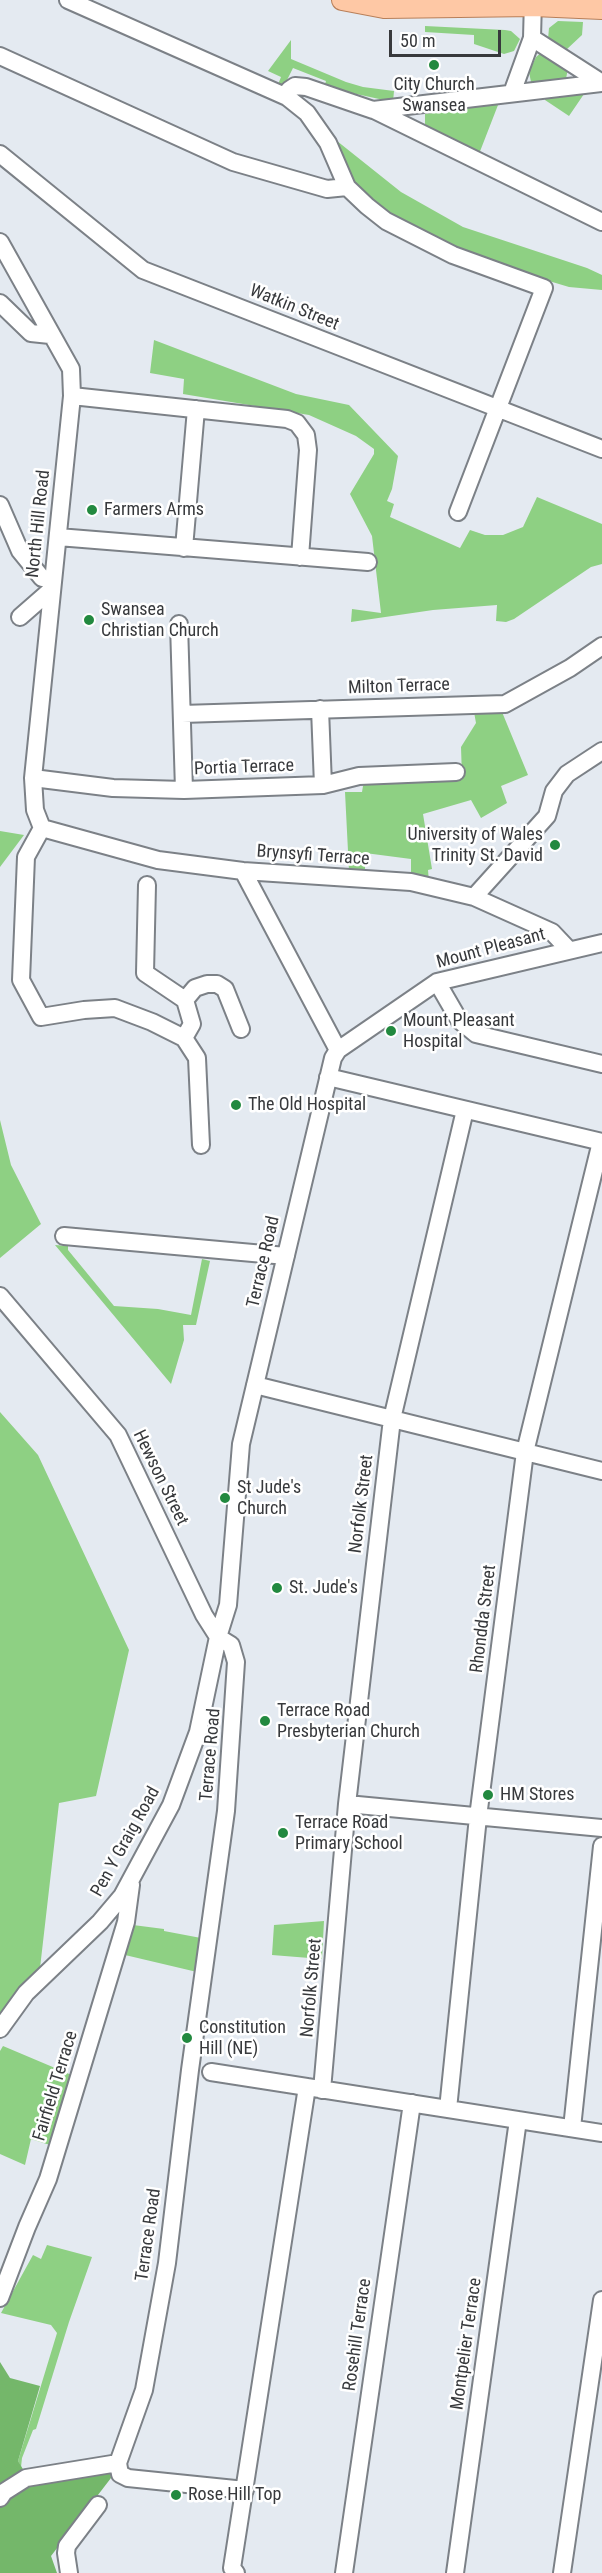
<!DOCTYPE html>
<style>
body{margin:0}
#map{position:relative;width:602px;height:2573px;overflow:hidden;background:#e4eaf1;font-family:"Roboto Condensed",sans-serif}
canvas{display:block}
.scale{position:absolute;left:389px;top:30px;width:112px;height:27px;box-sizing:border-box;border:3px solid #37393c;border-top:0;padding-left:8px;font-size:18px;line-height:21px;white-space:nowrap;color:#37393c;-webkit-text-stroke:4px #fff;paint-order:stroke}
</style>
<div id="map">
<canvas width="602" height="2573"></canvas>
<div class="scale">50 m</div>
</div>
<script>
const g = document.querySelector('canvas').getContext('2d');
g.lineJoin = 'round';
function fillPath(path, color) {
  g.fillStyle = color;
  g.fill(path, 'evenodd');
}
function toPath(rows) {
  const path = new Path2D();
  for (const r of rows) {
    path.moveTo(r[0], r[1]);
    for (let i = 2; i < r.length; i += 2) path.lineTo(r[i], r[i + 1]);
  }
  return path;
}
function strokePath(path, color, width, dash) {
  g.strokeStyle = color;
  g.lineWidth = width;
  g.lineCap = dash ? 'butt' : 'round';
  g.setLineDash(dash || []);
  g.stroke(path);
}
function label(font, color, halo, rows, align = 'center') {
  g.font = font + ' "Roboto Condensed",sans-serif';
  g.lineWidth = 5;
  g.setLineDash([]);
  g.textBaseline = 'middle';
  g.strokeStyle = halo;
  g.fillStyle = color;
  for (const [text, x, y, turn = 0] of rows) {
    g.save();
    g.translate(x, y);
    g.rotate((+turn || 0) * Math.PI / 180);
    g.textAlign = isNaN(turn) ? turn : align;
    if (halo) g.strokeText(text, 0, 0);
    g.fillText(text, 0, 0);
    g.restore();
  }
}
const green = toPath([
 [558,21,583,22,582,35,566,50,548,39,549,28],
 [425,26,505,30,511,31,520,39,514,51,504,54,474,44,474,35,425,32],
 [291,40,291,59,346,82,363,87,394,91,393,102,324,87,326,81,293,68,287,80,279,88,277,87,281,77,268,71],
 [542,52,568,68,566,79,563,83,531,82,529,72,536,57],
 [584,94,569,116,545,100,545,98],
 [493,103,498,105,479,154,428,129,425,124,425,114,428,108],
 [332,137,401,192,463,227,587,268,602,275,602,290,569,287,529,275,456,249,391,217,359,191,348,175],
 [154,340,296,394,349,405,398,456,392,489,387,501,394,504,390,517,460,548,470,530,485,535,503,535,523,527,537,497,602,524,602,564,591,567,514,619,506,622,496,621,497,605,433,610,351,622,352,609,381,613,372,536,350,494,374,454,374,449,356,436,309,415,183,394,184,379,150,373],
 [474,712,502,712,528,775,501,786,507,803,481,818,471,800,423,814,432,869,428,870,429,882,411,880,411,859,365,853,365,871,349,871,345,792,362,792,363,786,368,780,462,777,461,747,476,723],
 [0,831,24,835,0,867],
 [0,1120,11,1165,41,1224,0,1258],
 [55,1245,68,1246,68,1250,114,1306,158,1309,191,1315,202,1259,210,1261,196,1325,183,1325,184,1340,171,1384],
 [0,1412,38,1455,129,1650,96,1796,59,1803,40,1968,0,2014],
 [324,1921,322,1959,272,1955,274,1925],
 [133,1925,164,1929,164,1931,201,1938,197,1972,125,1955],
 [3,2046,74,2076,53,2146,31,2139,25,2165,0,2154,0,2051],
 [47,2245,92,2257,69,2322,36,2429,33,2430,22,2458,21,2467,18,2461,57,2333,51,2325,1,2313,33,2255,41,2259]
]);
const forest = toPath([
 [0,2362,10,2378,40,2386,18,2461,32,2484,110,2469,111,2478,51,2556,57,2573,0,2573]
]);
const minor = toPath([
 [68,0,287,97,307,113,328,143,347,187,367,206,386,221,453,255,544,288,458,512],
 [532,38,602,83],
 [0,56,233,162,327,189,347,187],
 [512,93,532,38,533,0],
 [287,97,289,90,295,86,306,87,373,110,602,83],
 [374,110,602,222],
 [0,154,143,270,602,449],
 [0,242,71,369,72,396,33,778,35,810,42,828],
 [0,303,31,333,50,335],
 [72,396,287,419,297,423,306,435,308,450,300,557],
 [0,505,20,551,42,578,53,580],
 [58,537,368,562],
 [184,548,196,409],
 [20,617,52,589],
 [179,624,184,790],
 [320,709,323,785],
 [182,714,505,704,570,668,602,646],
 [33,778,113,788,184,790,323,785,359,776,456,772],
 [42,828,158,860,243,871,411,882,474,897,552,932,569,950],
 [42,828,26,857,21,980,41,1017,84,1010,115,1008,152,1022,184,1038],
 [243,871,338,1050],
 [147,885,145,973,185,1000,192,1024,184,1038],
 [474,897,547,816,554,791,567,774,602,751],
 [437,982,459,1020,476,1034,602,1064],
 [185,1000,195,988,207,984,217,984,225,989,241,1029],
 [184,1038,197,1058,201,1145],
 [328,1077,602,1142],
 [64,1236,286,1256],
 [0,1296,118,1435,204,1615,218,1637,231,1645,236,1662,226,1811,190,2070,167,2263,144,2390,118,2463,120,2474,128,2478,245,2490],
 [255,1385,602,1471],
 [347,1804,602,1828],
 [0,2029,26,1993,100,1922,122,1896,171,1805,198,1732,218,1637,228,1605,241,1444,333,1058,338,1050,437,982,602,943],
 [211,2072,602,2133],
 [322,2090,347,1804,392,1419,465,1110],
 [448,2109,478,1817,525,1452,601,1142],
 [572,2128,602,1846],
 [0,2298,27,2227,48,2179,126,1922,131,1885],
 [0,2498,4,2492,26,2478,118,2463],
 [69,2573,66,2553,67,2546,98,2505],
 [236,2573,232,2568,307,2087],
 [344,2573,412,2103],
 [455,2573,518,2120],
 [562,2573,602,2300]
]);
const major = toPath([
 [342,0,384,8,534,6,602,9]
]);
const markers = [
 [434,65,6,"#22893f"],
 [92,510,6,"#22893f"],
 [89,620,6,"#22893f"],
 [555,845,6,"#22893f"],
 [391,1031,6,"#22893f"],
 [236,1105,6,"#22893f"],
 [225,1498,6,"#22893f"],
 [277,1588,6,"#22893f"],
 [265,1721,6,"#22893f"],
 [488,1795,6,"#22893f"],
 [283,1833,6,"#22893f"],
 [187,2038,6,"#22893f"],
 [176,2495,6,"#22893f"]
];
const poiNames = [
 ["City Church",434,85,"center"],
 ["Swansea",434,106,"center"],
 ["Farmers Arms",104,510],
 ["Swansea",101,610],
 ["Christian Church",101,631],
 ["University of Wales",543,835,"right"],
 ["Trinity St. David",543,856,"right"],
 ["Mount Pleasant",403,1021],
 ["Hospital",403,1042],
 ["The Old Hospital",248,1105],
 ["St Jude's",237,1488],
 ["Church",237,1509],
 ["St. Jude's",289,1588],
 ["Terrace Road",277,1711],
 ["Presbyterian Church",277,1732],
 ["HM Stores",500,1795],
 ["Terrace Road",295,1823],
 ["Primary School",295,1844],
 ["Constitution",199,2028],
 ["Hill (NE)",199,2049],
 ["Rose Hill Top",188,2495]
];
const streetNames = [
 ["Watkin Street",294,308,22],
 ["North Hill Road",39,524,-84],
 ["Milton Terrace",399,687,-2],
 ["Portia Terrace",244,768,-2],
 ["Brynsyfi Terrace",313,856,4],
 ["Mount Pleasant",491,949,-15],
 ["Terrace Road",264,1262,-77],
 ["Hewson Street",160,1478,64],
 ["Norfolk Street",362,1504,-83],
 ["Rhondda Street",484,1619,-83],
 ["Terrace Road",211,1755,-85],
 ["Pen Y Graig Road",126,1842,-61],
 ["Norfolk Street",312,1988,-85],
 ["Fairfield Terrace",56,2086,-73],
 ["Terrace Road",149,2235,-82],
 ["Rosehill Terrace",358,2335,-82],
 ["Montpelier Terrace",467,2344,-82]
];
fillPath(green, '#8ed083');
fillPath(forest, '#74b76a');
strokePath(minor, '#7c8187', 20);
strokePath(major, '#b87f59', 22);
strokePath(minor, '#fff', 16);
strokePath(major, '#fec8a5', 20);
for (const [x, y, r, color] of markers) {
  const dot = new Path2D();
  dot.arc(x, y, r, 0, 2 * Math.PI);
  g.fillStyle = color;
  g.fill(dot);
  strokePath(dot, '#fff', 2);
}
label('18px', '#37393c', '#fff', poiNames, 'left');
label('18px', '#37393c', '#fff', streetNames);
</script>
